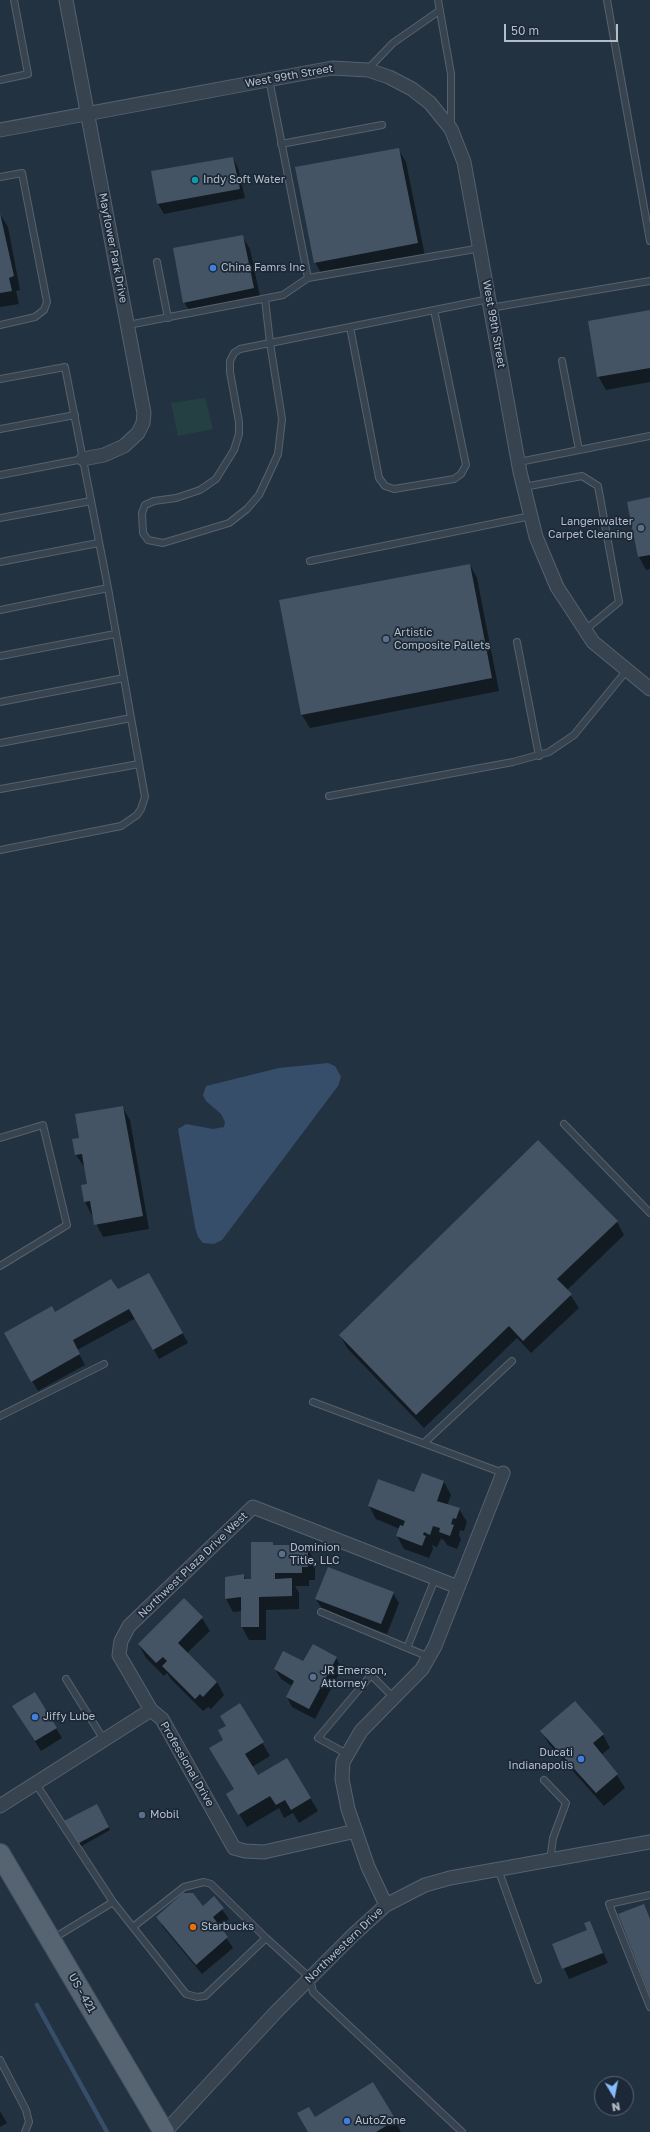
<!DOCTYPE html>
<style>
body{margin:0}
#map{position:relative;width:650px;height:2132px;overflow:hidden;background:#233241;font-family:"Golos Text",sans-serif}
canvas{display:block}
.north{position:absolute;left:594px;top:2076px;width:40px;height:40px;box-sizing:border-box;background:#1c2836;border:1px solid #596472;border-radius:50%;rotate:170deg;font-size:11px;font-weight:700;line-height:16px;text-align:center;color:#b4becb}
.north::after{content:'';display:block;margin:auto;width:14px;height:18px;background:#86bcfe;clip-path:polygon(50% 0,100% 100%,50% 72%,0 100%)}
.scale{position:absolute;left:504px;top:24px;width:114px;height:18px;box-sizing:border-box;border:2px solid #b4becb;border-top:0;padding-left:5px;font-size:12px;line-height:14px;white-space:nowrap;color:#b4becb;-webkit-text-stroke:3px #1c2836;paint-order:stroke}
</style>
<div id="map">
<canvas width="650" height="2132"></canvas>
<div class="north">N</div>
<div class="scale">50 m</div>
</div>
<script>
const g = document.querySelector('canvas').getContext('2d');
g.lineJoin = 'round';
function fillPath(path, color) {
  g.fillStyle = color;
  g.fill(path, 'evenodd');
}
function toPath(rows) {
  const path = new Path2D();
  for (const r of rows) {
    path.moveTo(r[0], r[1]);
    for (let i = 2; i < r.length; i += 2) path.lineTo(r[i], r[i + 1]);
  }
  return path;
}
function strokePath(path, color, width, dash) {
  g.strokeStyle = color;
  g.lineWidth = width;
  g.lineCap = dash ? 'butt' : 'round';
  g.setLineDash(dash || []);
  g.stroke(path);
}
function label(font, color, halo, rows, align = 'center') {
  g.font = font + ' "Golos Text",sans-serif';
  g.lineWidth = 3.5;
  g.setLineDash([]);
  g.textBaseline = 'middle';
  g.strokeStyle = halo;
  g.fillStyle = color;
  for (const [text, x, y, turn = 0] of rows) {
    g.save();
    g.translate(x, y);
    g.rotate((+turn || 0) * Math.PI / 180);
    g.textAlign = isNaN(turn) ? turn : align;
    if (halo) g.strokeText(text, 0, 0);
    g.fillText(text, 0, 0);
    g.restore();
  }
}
const green = toPath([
 [205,398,213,429,178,436,171,403]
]);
const water = toPath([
 [328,1063,335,1066,341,1077,338,1086,222,1240,214,1244,203,1243,198,1237,195,1227,178,1129,186,1124,213,1129,224,1127,225,1122,221,1114,206,1101,203,1095,206,1086,279,1068]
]);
const shadow = toPath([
 [398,149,406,162,425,256,322,275,315,262],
 [233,158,238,168,245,198,164,214,158,204],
 [0,214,8,227,20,290,16,291,19,304,0,307],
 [242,236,250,249,261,301,192,315,184,302],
 [650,311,650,382,606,390,598,376],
 [650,498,650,569,646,570,639,557],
 [470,565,477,578,499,691,310,728,302,715,280,600],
 [122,1107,130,1120,149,1229,103,1237,85,1202,88,1185,85,1168,76,1155],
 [617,1222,624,1235,567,1290,579,1308,531,1353,517,1338,424,1428,347,1348,340,1335],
 [149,1274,188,1343,159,1359,136,1318,77,1350,85,1365,38,1391,5,1334,117,1290],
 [444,1482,451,1495,447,1506,459,1509,467,1522,464,1531,460,1530,459,1535,461,1539,457,1549,447,1545,444,1540,441,1539,437,1547,432,1545,433,1549,429,1558,404,1549,397,1536,400,1529,376,1519,369,1506,415,1493],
 [272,1543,274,1546,292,1546,294,1550,308,1549,315,1562,315,1580,309,1580,309,1586,295,1586,299,1593,299,1609,266,1610,266,1640,249,1640,242,1627,242,1611,233,1612,226,1599,226,1578,243,1575,246,1580,252,1580],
 [393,1593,399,1603,387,1634,322,1609,316,1599],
 [202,1618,210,1631,187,1653,217,1682,224,1695,211,1709,208,1707,203,1711,171,1679,167,1673,164,1676,146,1658,139,1645],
 [336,1658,342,1668,315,1719,292,1707,287,1697,292,1686,281,1679,275,1669],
 [34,1693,62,1738,41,1751,19,1716],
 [575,1702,603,1735,610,1748,601,1755,617,1775,625,1788,604,1806,549,1744,541,1731],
 [240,1705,270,1756,252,1767,258,1777,287,1759,318,1811,299,1823,293,1813,284,1818,279,1808,247,1827,227,1794,235,1789,225,1740,227,1726],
 [96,1805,110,1830,80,1847,66,1822],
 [214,1898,229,1919,219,1927,233,1948,202,1974,163,1927,158,1917,203,1907],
 [589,1922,608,1963,569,1979,553,1944,588,1930],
 [373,2084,401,2132,309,2132,315,2118],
 [0,2111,7,2123,0,2127]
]);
const stream = toPath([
 [37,2005,107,2132]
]);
const building = toPath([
 [399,148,418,243,314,263,295,167],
 [233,157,240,189,157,204,151,171],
 [0,213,14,276,9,278,12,291,0,293],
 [243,235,254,288,183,303,173,248],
 [650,310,650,368,597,377,588,321],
 [650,497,650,555,638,557,627,502],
 [470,564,492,678,301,715,279,600],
 [123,1106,143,1216,94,1225,90,1201,84,1202,81,1185,87,1184,82,1154,75,1155,72,1139,79,1138,75,1114],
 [538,1140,618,1221,557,1279,572,1294,523,1341,509,1326,416,1415,339,1335],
 [149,1273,183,1333,153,1350,129,1309,73,1340,80,1354,31,1382,4,1333,52,1306,55,1312,111,1279,118,1289],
 [422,1473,444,1481,437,1501,460,1508,456,1519,453,1518,451,1524,454,1525,450,1536,439,1532,440,1528,433,1526,430,1535,424,1532,423,1535,426,1536,422,1546,396,1536,400,1525,403,1526,405,1521,368,1506,378,1479,414,1492],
 [251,1542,273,1542,273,1545,293,1545,293,1549,308,1548,308,1567,302,1567,302,1573,275,1573,275,1579,292,1578,292,1596,259,1597,259,1627,241,1627,241,1597,225,1599,225,1577,244,1574,244,1579,251,1579],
 [328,1567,394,1592,381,1624,315,1599],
 [184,1598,203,1617,178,1643,217,1682,203,1697,200,1694,195,1699,162,1666,167,1661,163,1657,156,1663,138,1644],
 [313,1644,337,1657,309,1709,286,1697,294,1681,274,1669,283,1651,303,1661],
 [35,1692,57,1728,35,1741,12,1706],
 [575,1701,604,1734,593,1743,618,1774,596,1793,540,1731],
 [240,1703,264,1742,245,1754,258,1775,287,1758,311,1798,291,1810,285,1800,276,1805,270,1796,238,1815,226,1794,234,1789,209,1748,223,1740,218,1730,226,1726,220,1716],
 [97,1804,109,1827,77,1844,64,1821],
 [183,1893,193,1893,203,1906,214,1896,224,1908,213,1917,228,1937,196,1965,156,1917],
 [644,1904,650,1919,650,1996,618,1914],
 [590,1921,603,1953,562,1969,552,1944,587,1930,584,1923],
 [373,2082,396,2120,376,2132,308,2132,297,2113,309,2107,315,2117]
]);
const service = toPath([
 [438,0,451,74,451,125],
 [607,0,650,241],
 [368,69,393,43,439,11],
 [269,79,308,278,481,248],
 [0,80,28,74,14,0],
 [281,144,382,125],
 [0,177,22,173,47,302,44,310,35,317,0,325],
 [157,262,168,318],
 [265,299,270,343,282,419,278,454,268,476,259,495,247,509,229,523,163,543,148,540,143,533,142,513,145,505,154,501,176,498,200,490,216,479,234,450,239,434,239,422,230,372,230,361,234,353,240,349,350,327,489,299],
 [490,308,650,281],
 [128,325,283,295,308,278],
 [350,327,379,478,385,486,394,489,454,479,461,474,466,465,434,310],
 [562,361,579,450],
 [0,379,65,367,108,588,145,797,141,809,137,815,121,826,0,850],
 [0,429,75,415],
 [519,462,650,436],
 [0,475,83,459],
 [524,487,582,476,598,486,619,602,585,630],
 [0,518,91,501],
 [310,561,531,516],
 [0,562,98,543],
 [0,610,108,588],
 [517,642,539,756],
 [0,656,115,634],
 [0,702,124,678],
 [0,743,131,718],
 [0,789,139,764],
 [329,796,513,762,549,752,574,735,627,670],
 [564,1124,650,1213],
 [0,1138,43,1125,67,1225,0,1266],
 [313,1402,503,1473],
 [0,1416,104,1364],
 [424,1443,512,1361],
 [321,1612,429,1657],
 [407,1648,435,1579],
 [66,1679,104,1740],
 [347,1754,318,1738,371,1675,394,1698],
 [544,1780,566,1803,553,1838,550,1861],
 [36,1784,113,1902],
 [498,1869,538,1980],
 [650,1895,609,1904,650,2007],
 [133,1927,184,1887,204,1882,211,1884,266,1938],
 [54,1938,113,1902,186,1994,197,1997,205,1996,266,1938,310,1978,313,1992,462,2132],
 [0,2060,26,2110,29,2122,25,2132]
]);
const minor = toPath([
 [66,0,144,413,143,423,138,433,124,446,104,455,83,459],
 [0,130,332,68,368,70,389,77,412,89,430,103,451,129,464,162,520,472,536,537,557,587,593,642,650,689],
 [151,1710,119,1655,121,1641,129,1626,253,1507,458,1587],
 [0,1806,151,1710,162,1719,234,1848,245,1851,264,1852,356,1831],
 [386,1905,368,1867,348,1809,342,1779,343,1762,361,1731,422,1669,435,1646,503,1473],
 [165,2132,276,2012,353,1935,386,1905,425,1885,450,1878,650,1842]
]);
const primary = toPath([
 [0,1854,164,2132]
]);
const markers = [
 [195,180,4,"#0f9aa8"],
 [213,268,4,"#3f7fe0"],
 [641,528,4,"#5c6f8a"],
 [386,639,4,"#5c6f8a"],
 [282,1554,4,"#5c6f8a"],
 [313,1677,4,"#5c6f8a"],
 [35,1717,4,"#3f7fe0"],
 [581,1759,4,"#3f7fe0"],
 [142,1815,4,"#5c6f8a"],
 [193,1927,4,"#e8710a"],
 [347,2121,4,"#3f7fe0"]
];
const streetNames = [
 ["West 99th Street",289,76,-10],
 ["Mayflower Park Drive",113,248,79],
 ["West 99th Street",494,324,80],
 ["Northwest Plaza Drive West",193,1565,-44],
 ["Professional Drive",187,1764,60],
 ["Northwestern Drive",344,1945,-44],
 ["US - 421",82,1993,60]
];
const poiNames = [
 ["Indy Soft Water",203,180],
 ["China Famrs Inc",221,268],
 ["Langenwalter",633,522,"right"],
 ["Carpet Cleaning",633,535,"right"],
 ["Artistic",394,633],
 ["Composite Pallets",394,646],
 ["Dominion",290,1548],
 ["Title, LLC",290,1561],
 ["JR Emerson,",321,1671],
 ["Attorney",321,1684],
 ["Jiffy Lube",43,1717],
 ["Ducati",573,1753,"right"],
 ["Indianapolis",573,1766,"right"],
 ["Mobil",150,1815],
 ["Starbucks",201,1927],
 ["AutoZone",355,2121]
];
fillPath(green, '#254042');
fillPath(water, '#364e69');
fillPath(shadow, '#0007');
strokePath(stream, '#364e69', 4.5);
fillPath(building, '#445465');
strokePath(service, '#56616e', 8);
strokePath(minor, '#56616e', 15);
strokePath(primary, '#444f5d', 22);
strokePath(service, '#384350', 6);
strokePath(minor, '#384350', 13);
strokePath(primary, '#566370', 20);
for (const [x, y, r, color] of markers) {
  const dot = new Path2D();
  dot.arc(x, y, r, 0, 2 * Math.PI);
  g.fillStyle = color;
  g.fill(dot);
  strokePath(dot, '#1c2836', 1.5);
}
label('11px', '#b4becb', '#1c2836', streetNames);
label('11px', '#b4becb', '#1c2836', poiNames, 'left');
</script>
